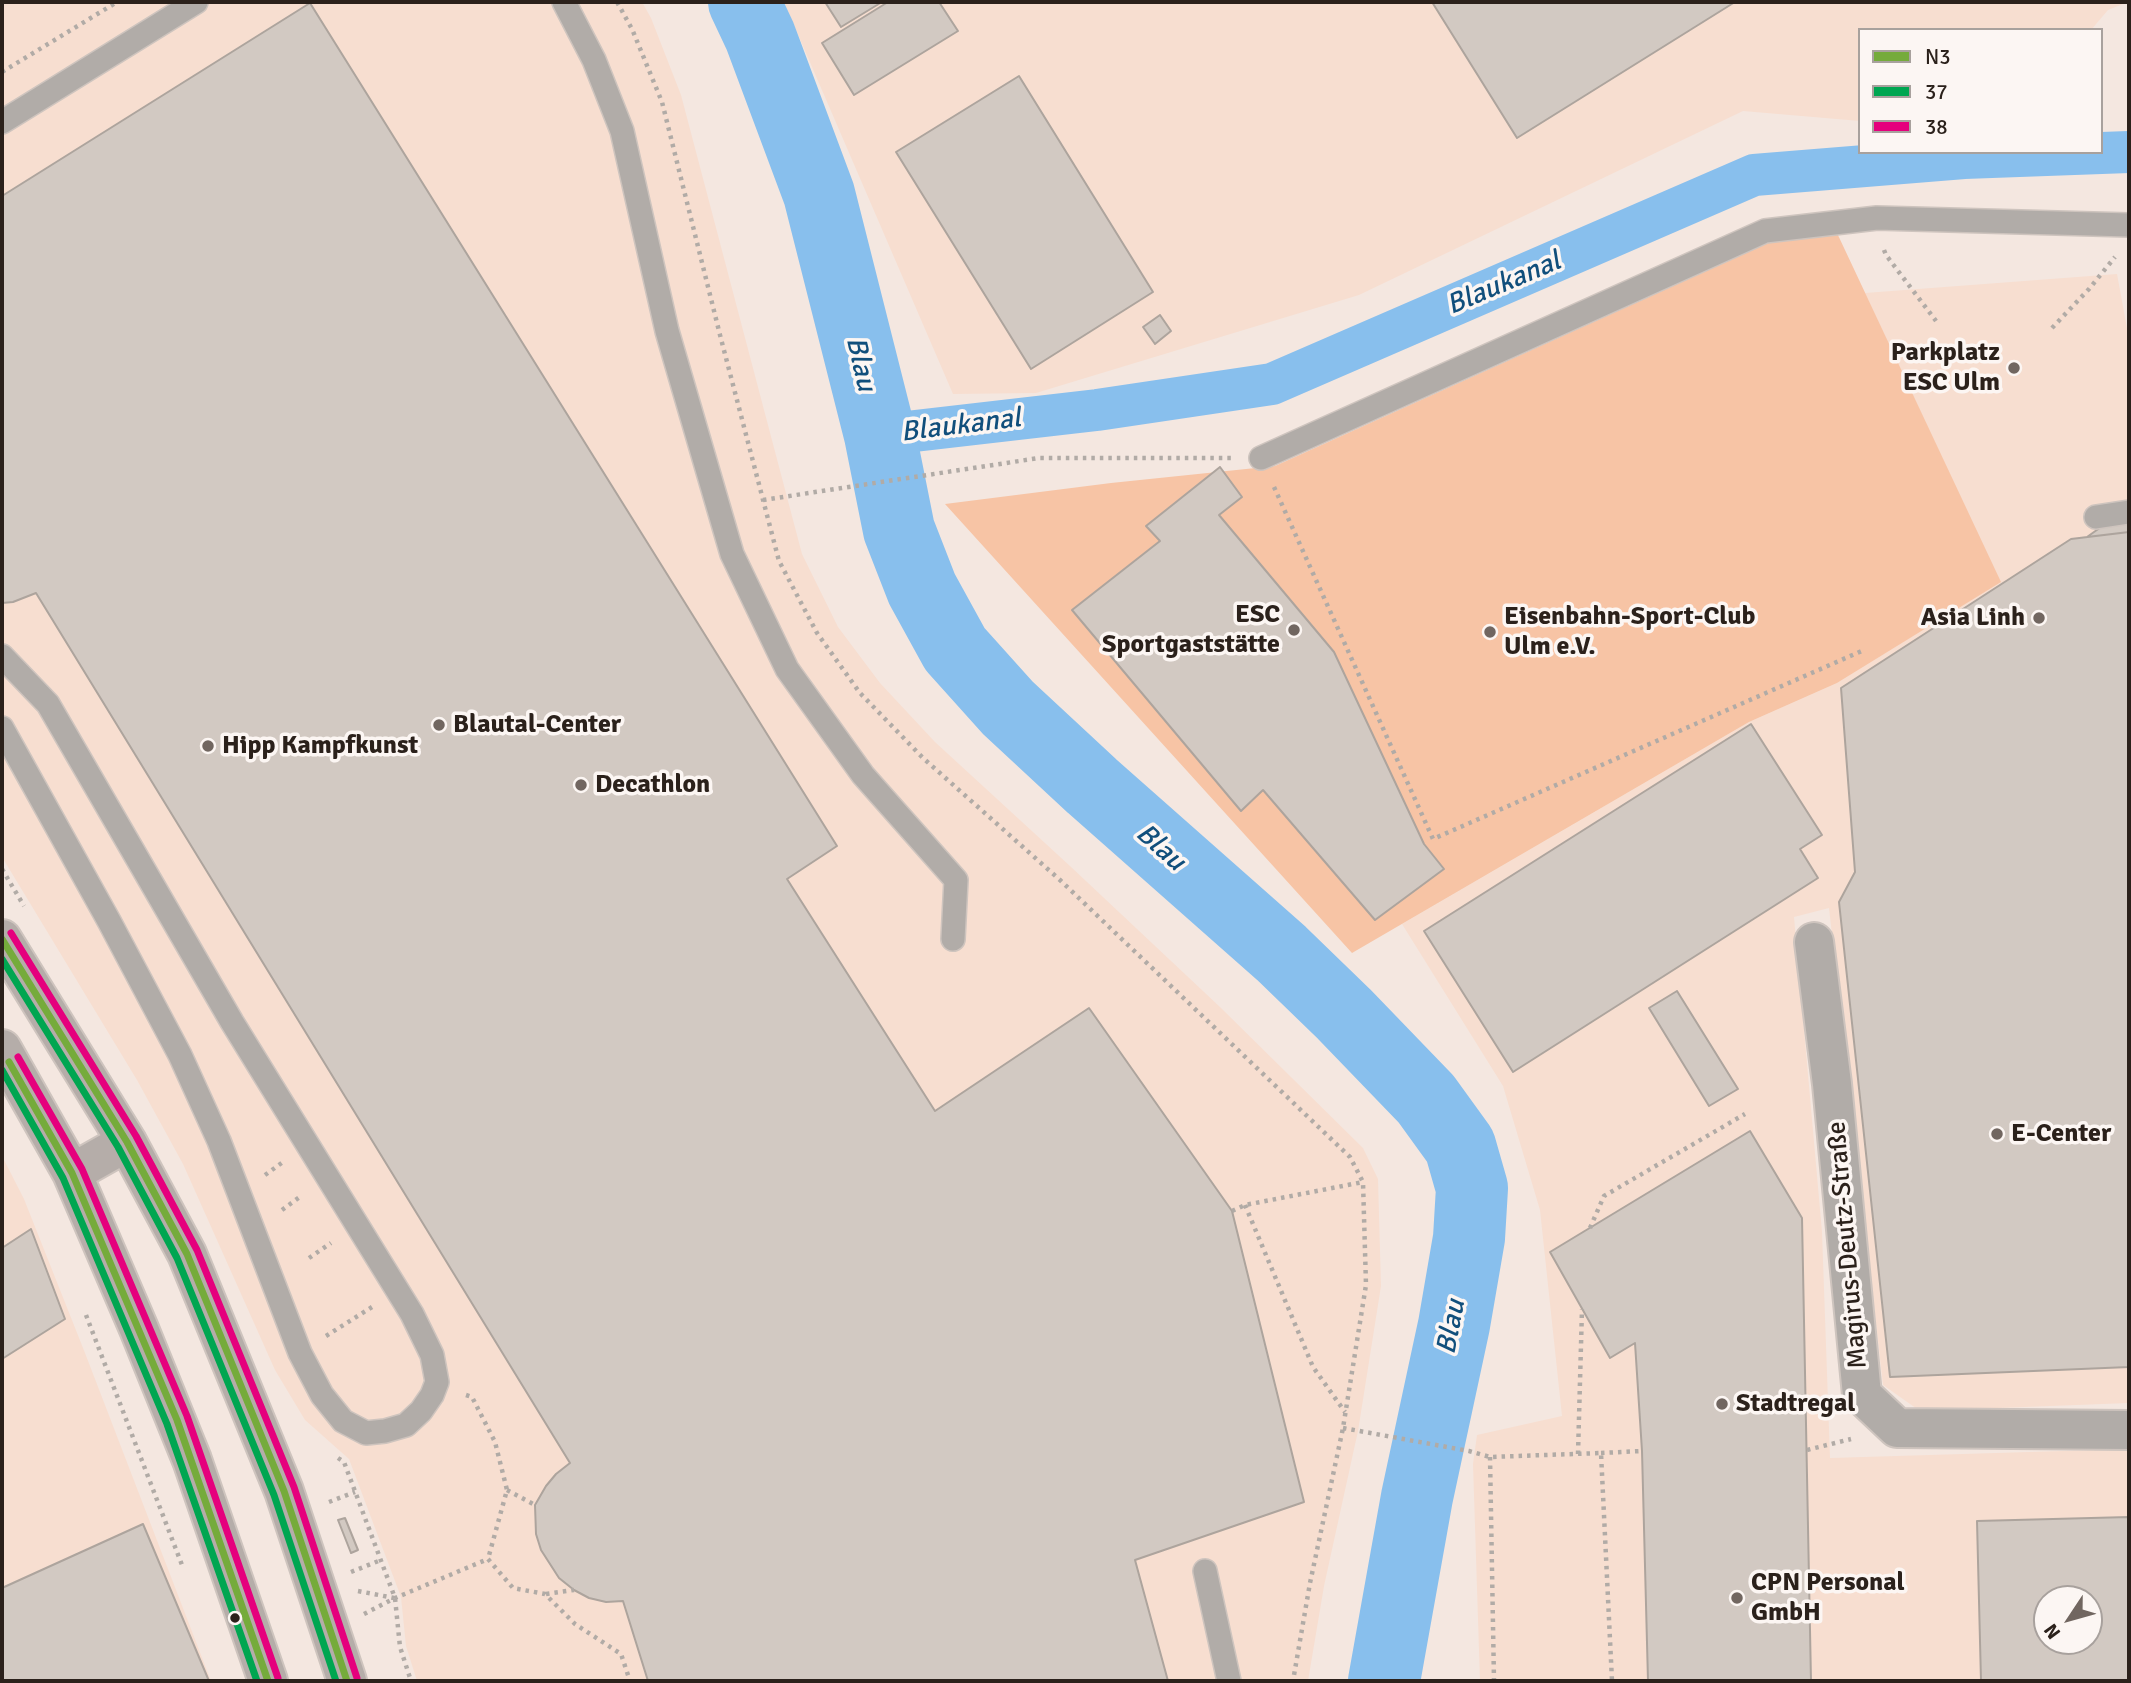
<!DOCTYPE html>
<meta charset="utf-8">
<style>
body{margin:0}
#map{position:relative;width:2131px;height:1683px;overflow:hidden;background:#f4e7e0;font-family:Signika,sans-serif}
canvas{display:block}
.frame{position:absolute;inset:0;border:4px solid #2b211b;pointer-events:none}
.legend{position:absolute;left:1858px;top:28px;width:245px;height:126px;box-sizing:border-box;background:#fcf6f3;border:2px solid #a8a19d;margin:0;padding:9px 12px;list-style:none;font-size:21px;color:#2b211b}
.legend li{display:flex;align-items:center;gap:14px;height:35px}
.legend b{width:35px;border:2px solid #a8a19d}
.north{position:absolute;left:2033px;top:1585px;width:70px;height:70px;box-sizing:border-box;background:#fcf6f3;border:2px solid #a8a19d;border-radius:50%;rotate:234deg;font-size:19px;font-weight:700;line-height:28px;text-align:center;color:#2b211b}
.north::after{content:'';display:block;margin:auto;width:24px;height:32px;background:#716660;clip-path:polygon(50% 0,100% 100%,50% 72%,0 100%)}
</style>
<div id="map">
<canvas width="2131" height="1683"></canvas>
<div class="frame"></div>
<ul class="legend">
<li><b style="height:9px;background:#75ab3b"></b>N3</li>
<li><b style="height:9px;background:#00a651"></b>37</li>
<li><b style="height:9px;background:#e5007d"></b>38</li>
</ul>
<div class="north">N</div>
</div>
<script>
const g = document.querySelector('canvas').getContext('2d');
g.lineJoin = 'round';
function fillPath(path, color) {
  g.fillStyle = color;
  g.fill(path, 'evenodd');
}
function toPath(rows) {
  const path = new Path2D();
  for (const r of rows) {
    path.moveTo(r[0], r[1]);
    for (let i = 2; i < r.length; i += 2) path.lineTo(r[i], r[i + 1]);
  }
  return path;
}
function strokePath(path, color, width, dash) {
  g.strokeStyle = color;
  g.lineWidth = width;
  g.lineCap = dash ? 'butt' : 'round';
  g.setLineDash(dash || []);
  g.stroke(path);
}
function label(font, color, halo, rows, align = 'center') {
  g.font = font + ' Signika,sans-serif';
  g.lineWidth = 7;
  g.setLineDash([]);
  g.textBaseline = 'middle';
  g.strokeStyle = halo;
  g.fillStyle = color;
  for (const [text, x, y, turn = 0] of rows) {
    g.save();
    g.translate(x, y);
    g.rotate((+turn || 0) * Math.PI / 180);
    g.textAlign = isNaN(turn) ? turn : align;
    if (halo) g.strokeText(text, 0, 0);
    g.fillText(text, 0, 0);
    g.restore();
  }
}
const built = toPath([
 [2,2,642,2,651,18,681,95,802,554,838,627,880,683,935,742,1070,866,1220,1007,1363,1148,1378,1179,1381,1286,1358,1431,1324,1586,1308,1681,417,1681,406,1646,401,1597,349,1459,305,1420,275,1370,183,1164,137,1080,2,857],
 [784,2,2128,2,2108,10,2091,30,1860,30,1860,121,1743,111,1359,295,1036,393,953,394],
 [2117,274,2129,339,2129,1403,1920,1411,1883,1385,1829,908,1794,917,1822,1232,1830,1458,2129,1449,2129,1681,1480,1681,1473,1464,1477,1435,1562,1416,1540,1210,1503,1086,1402,924,1749,722,1837,683,2000,582,1865,293],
 [2047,1599,2089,1599,2089,1641,2047,1641],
 [2,1156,24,1199,85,1353,211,1681,2,1681]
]);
const green = toPath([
 [1837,233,2001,582,1837,683,1749,722,1352,953,945,504,1111,483,1275,466,1777,239]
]);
const canal = toPath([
 [880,435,1097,410,1272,384,1754,175,1964,158,2129,152]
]);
const river = toPath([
 [744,2,760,36,819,194,880,435,899,530,922,589,955,649,1008,708,1092,786,1281,953,1344,1014,1426,1099,1460,1146,1472,1188,1469,1238,1454,1325,1417,1497,1384,1681]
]);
const building = toPath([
 [825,2,882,2,841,27,825,2],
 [888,2,939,2,958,31,854,95,822,43,888,2],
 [1432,2,1735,2,1517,138,1432,2],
 [310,3,837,846,787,879,935,1111,1089,1008,1232,1211,1304,1502,1135,1560,1168,1681,648,1681,623,1601,606,1602,589,1598,574,1590,559,1578,541,1550,536,1534,535,1505,546,1486,556,1474,570,1463,36,593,13,602,2,603,2,196,310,3],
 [1019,76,1153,292,1031,369,896,152,1019,76],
 [1160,315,1171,331,1155,344,1143,327,1160,315],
 [1220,467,1242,497,1219,515,1334,652,1424,844,1444,869,1375,920,1263,790,1241,811,1072,610,1160,541,1146,526,1220,467],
 [2129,507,2129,532,2087,537,2129,507],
 [2129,532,2129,1367,1890,1377,1839,902,1855,872,1841,688,2071,539,2129,532],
 [1751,724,1822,835,1800,849,1818,878,1513,1072,1424,931,1751,724],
 [1677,991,1738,1089,1709,1106,1649,1008,1677,991],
 [1750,1131,1802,1218,1811,1681,1648,1681,1642,1451,1635,1343,1610,1358,1550,1252,1750,1131],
 [31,1229,65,1319,2,1359,2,1248,31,1229],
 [2129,1517,2129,1681,1981,1681,1977,1521,2129,1517],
 [2047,1599,2089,1599,2089,1641,2047,1641,2047,1599],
 [345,1518,358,1550,351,1553,338,1520,345,1518],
 [143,1524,209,1681,2,1681,2,1588,143,1524]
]);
const path = toPath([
 [617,2,632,29,662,102,720,335,779,561,817,633,860,693,923,758,1060,880,1350,1157,1363,1182,1366,1285,1343,1428,1310,1583,1293,1681],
 [2,72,117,2],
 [1884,250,1886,255,1936,321],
 [2052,328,2089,289,2115,257],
 [1274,487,1433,839,1864,650],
 [763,500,1039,458,1232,458],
 [2,869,24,906],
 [265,1175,283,1162],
 [1245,1205,1313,1367,1345,1412],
 [282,1210,301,1196],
 [1232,1211,1245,1205,1363,1182],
 [1590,1228,1604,1196,1745,1114],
 [309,1258,331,1243],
 [86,1315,182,1565],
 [326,1336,372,1307],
 [466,1395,472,1397,495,1442,507,1490,488,1559],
 [1343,1428,1469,1451,1490,1457,1601,1453,1612,1681],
 [1807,1450,1851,1439],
 [1601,1453,1642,1451],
 [1578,1454,1582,1309],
 [1490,1457,1494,1681],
 [338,1458,344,1462,395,1598,400,1647,411,1681],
 [507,1490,535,1505],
 [329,1502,355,1492],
 [488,1559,513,1588,545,1594,575,1624,621,1654,630,1681],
 [351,1572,381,1560],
 [358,1591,394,1598],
 [546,1594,574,1590],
 [364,1614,395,1598,488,1559]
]);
const service = toPath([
 [564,2,594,60,622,131,667,331,732,554,787,669,863,775,956,880,953,939],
 [2,122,196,2],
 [1261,458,1765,231,1877,218,2129,225],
 [2096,517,2129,512],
 [2,656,48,704,232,1022,412,1314,432,1355,437,1382,432,1395,421,1411,406,1425,385,1431,366,1433,343,1421,322,1395,300,1353,219,1141,180,1055,109,921,2,728],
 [1205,1571,1229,1681]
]);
const minor = toPath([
 [1814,942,1832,1084,1862,1395,1897,1428,2129,1430]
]);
const primary = toPath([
 [2,939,127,1142,187,1254,284,1491,347,1681],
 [2,1049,72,1173,139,1329,192,1460,268,1681],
 [72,1173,127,1142]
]);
const bus1 = toPath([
 [2,939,127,1142,187,1254,284,1491,347,1681],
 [9,1062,72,1173,177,1420,268,1681]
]);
const bus2 = toPath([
 [2,959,118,1147,177,1258,274,1495,336,1681],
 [2,1070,63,1178,167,1424,257,1681]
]);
const bus3 = toPath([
 [11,933,136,1136,197,1250,294,1487,357,1678],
 [18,1057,82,1169,187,1416,278,1678]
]);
const markers = [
 [2014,368,7,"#716660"],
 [2039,618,7,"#716660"],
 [1294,630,7,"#716660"],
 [1490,632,7,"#716660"],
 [439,725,7,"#716660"],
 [208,746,7,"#716660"],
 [581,785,7,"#716660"],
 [1997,1134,7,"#716660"],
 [1722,1404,7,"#716660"],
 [1737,1598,7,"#716660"],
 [235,1618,6,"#2b211b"]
];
const poiNames = [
 ["Parkplatz",2000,353,"right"],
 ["ESC Ulm",2000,383,"right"],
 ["ESC",1280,615,"right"],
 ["Sportgaststätte",1280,645,"right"],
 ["Eisenbahn-Sport-Club",1504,617],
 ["Ulm e.V.",1504,647],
 ["Asia Linh",2025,618,"right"],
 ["Blautal-Center",453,725],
 ["Hipp Kampfkunst",222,746],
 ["Decathlon",595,785],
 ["E-Center",2011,1134],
 ["Stadtregal",1736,1404],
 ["CPN Personal",1751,1583],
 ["GmbH",1751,1613]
];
const streetNames = [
 ["Magirus-Deutz-Straße",1848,1245,-95]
];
const waterNames = [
 ["Blaukanal",1504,284,-23],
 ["Blau",860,364,77],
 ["Blaukanal",961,426,-7],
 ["Blau",1160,848,42],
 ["Blau",1452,1327,-79]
];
fillPath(built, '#f7ded0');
fillPath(green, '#f7c4a5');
strokePath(canal, '#88bfed', 42);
strokePath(river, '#88bfed', 72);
fillPath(building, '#d2c9c2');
strokePath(building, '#ada49d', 2);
strokePath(service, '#cec4be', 26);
strokePath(minor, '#cec4be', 42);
strokePath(primary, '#cec4be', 42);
strokePath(path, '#b1aba6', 4.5, [3.5, 5]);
strokePath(service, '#b1aca8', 23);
strokePath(minor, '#b1aca8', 38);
strokePath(primary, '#b5ada9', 38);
strokePath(bus1, '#75ab3b', 7);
strokePath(bus2, '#00a651', 7);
strokePath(bus3, '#e5007d', 7);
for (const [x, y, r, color] of markers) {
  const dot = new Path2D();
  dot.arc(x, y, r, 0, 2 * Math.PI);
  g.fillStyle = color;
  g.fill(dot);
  strokePath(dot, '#fcf6f3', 2.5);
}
label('bold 26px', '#2b211b', '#fcf6f3', poiNames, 'left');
label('26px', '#2b211b', '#fcf6f3', streetNames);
label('italic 28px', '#114f7c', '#fcf6f3', waterNames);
</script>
